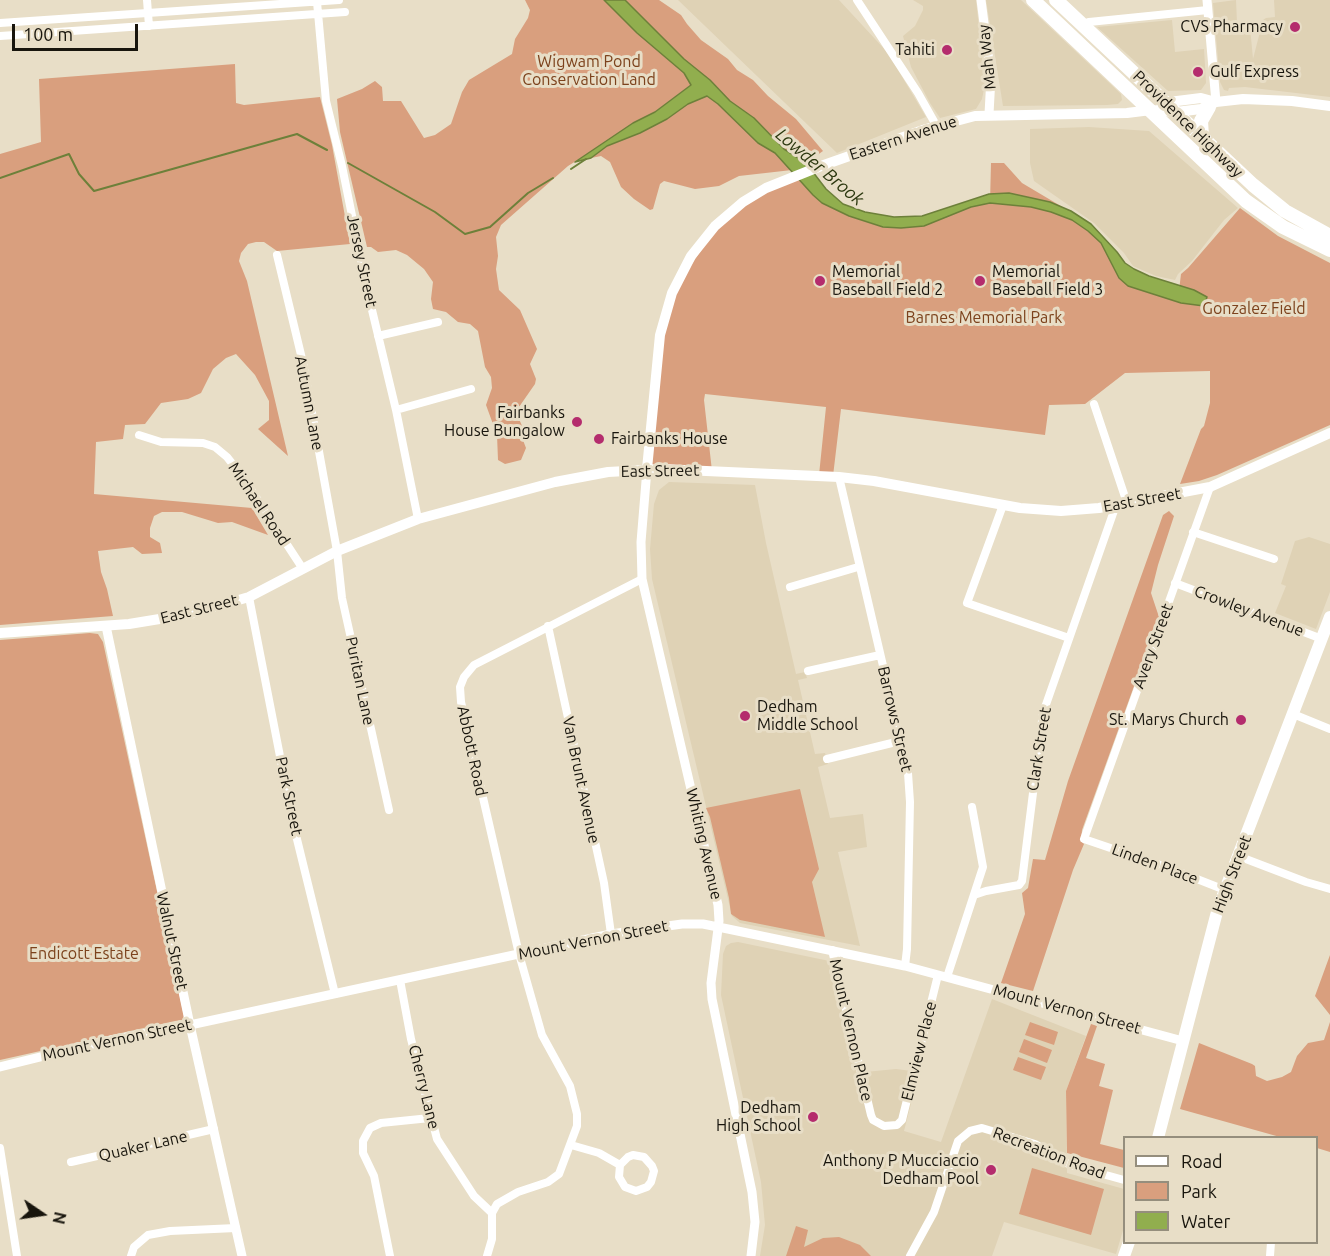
<!DOCTYPE html>
<style>
body{margin:0}
#map{position:relative;width:1330px;height:1256px;overflow:hidden;background:#e8dec7;font-family:Ubuntu,sans-serif}
canvas{display:block}
.legend{position:absolute;left:1123px;top:1136px;width:195px;height:108px;box-sizing:border-box;background:#e8dec7;border:2px solid #958e7d;margin:0;padding:8px 10px;list-style:none;font-size:18px;color:#18150d}
.legend li{display:flex;align-items:center;gap:12px;height:30px}
.legend b{width:30px;border:2px solid #958e7d}
.north{position:absolute;left:12px;top:1184px;width:60px;height:60px;-webkit-text-stroke:4px #e8dec7;paint-order:stroke;rotate:103deg;font-size:16px;font-weight:700;line-height:24px;text-align:center;color:#18150d}
.north::after{content:'';display:block;margin:auto;width:21px;height:27px;background:#18150d;clip-path:polygon(50% 0,100% 100%,50% 72%,0 100%)}
.scale{position:absolute;left:12px;top:24px;width:126px;height:27px;box-sizing:border-box;border:3px solid #18150d;border-top:0;padding-left:8px;font-size:18px;line-height:21px;white-space:nowrap;color:#18150d;-webkit-text-stroke:4px #e8dec7;paint-order:stroke}
</style>
<div id="map">
<canvas width="1330" height="1256"></canvas>
<ul class="legend">
<li><b style="height:8px;background:#fff"></b>Road</li>
<li><b style="height:16px;background:#d99f7e"></b>Park</li>
<li><b style="height:16px;background:#91ae4e"></b>Water</li>
</ul>
<div class="north">N</div>
<div class="scale">100 m</div>
</div>
<script>
const g = document.querySelector('canvas').getContext('2d');
g.lineJoin = 'round';
function fillPath(path, color) {
  g.fillStyle = color;
  g.fill(path, 'evenodd');
}
function toPath(rows) {
  const path = new Path2D();
  for (const r of rows) {
    path.moveTo(r[0], r[1]);
    for (let i = 2; i < r.length; i += 2) path.lineTo(r[i], r[i + 1]);
  }
  return path;
}
function strokePath(path, color, width, dash) {
  g.strokeStyle = color;
  g.lineWidth = width;
  g.lineCap = dash ? 'butt' : 'round';
  g.setLineDash(dash || []);
  g.stroke(path);
}
function label(font, color, halo, rows, align = 'center') {
  g.font = font + ' Ubuntu,sans-serif';
  g.lineWidth = 6;
  g.setLineDash([]);
  g.textBaseline = 'middle';
  g.strokeStyle = halo;
  g.fillStyle = color;
  for (const [text, x, y, turn = 0] of rows) {
    g.save();
    g.translate(x, y);
    g.rotate((+turn || 0) * Math.PI / 180);
    g.textAlign = isNaN(turn) ? turn : align;
    if (halo) g.strokeText(text, 0, 0);
    g.fillText(text, 0, 0);
    g.restore();
  }
}
const built = toPath([
 [678,0,839,0,888,53,926,117,837,153],
 [913,0,976,0,985,84,982,99,976,109,940,118,930,103,911,67,903,36,915,26,923,10,923,6],
 [986,0,1021,0,1121,94,1122,100,1118,104,1107,105,1003,106],
 [1236,0,1237,23,1244,22,1244,27,1250,27,1253,59,1263,20,1266,18,1275,17,1274,0,1330,0,1330,97,1245,87,1229,88,1228,91,1224,90,1220,82,1213,3],
 [1172,20,1175,52,1204,49,1206,83,1201,90,1168,91,1097,27],
 [1089,127,1149,131,1238,208,1224,220,1192,261,1178,274,1175,280,1156,276,1133,266,1124,253,1094,223,1034,181,1030,163,1030,129],
 [669,482,755,485,766,543,796,674,805,672,807,678,798,680,815,754,825,753,828,764,818,767,830,818,863,814,867,847,838,852,860,946,740,923,732,916,652,579,650,549,654,504,659,490],
 [1309,537,1330,544,1330,592,1316,629,1275,613,1286,586,1281,584,1295,541],
 [738,942,839,963,865,1072,896,1069,919,1072,904,1131,941,1142,992,999,1086,1036,1066,1091,1067,1173,1124,1189,1124,1227,1116,1254,1004,1222,992,1256,760,1256,765,1225,761,1182,721,995,723,954,726,946,731,943]
]);
const green = toPath([
 [525,0,616,0,642,17,625,0,659,0,681,15,687,24,701,40,728,59,737,70,753,80,768,96,796,119,823,151,806,163,784,149,754,118,730,101,710,80,684,59,645,20,654,47,684,73,691,85,655,112,568,166,501,225,496,237,498,256,496,269,499,290,520,310,537,349,530,364,536,379,535,384,519,407,519,419,523,428,521,435,526,448,521,460,505,464,498,460,497,435,486,405,492,388,491,377,485,367,478,331,470,324,458,322,446,312,433,309,431,299,433,282,424,269,407,255,396,250,378,252,371,247,367,247,340,132,337,99,362,89,375,81,382,87,383,101,401,101,424,138,435,135,451,124,462,92,469,80,512,54,515,39,528,18,530,10],
 [235,64,236,103,244,105,320,97,332,145,350,244,277,251,264,242,256,242,248,244,241,253,239,261,247,281,288,456,258,429,269,420,269,401,255,375,236,354,226,358,213,369,201,393,188,399,161,403,145,424,125,425,123,439,96,442,94,494,252,508,268,535,232,522,218,523,182,512,162,512,154,516,150,528,150,537,160,543,162,553,142,554,133,547,98,551,101,572,107,589,113,616,0,625,0,154,41,142,39,79],
 [707,96,718,104,758,143,775,153,792,170,739,176,719,186,695,189,664,181,660,184,653,209,650,210,634,199,621,187,610,162,601,156,591,158,607,146,640,133,667,119,688,104],
 [991,163,1004,163,1022,183,1091,224,1117,252,1141,288,1178,299,1181,274,1188,268,1240,208,1278,236,1330,263,1330,425,1217,475,1199,481,1180,484,1201,429,1204,426,1210,403,1210,371,1125,373,1085,404,1049,405,1045,435,841,409,833,476,819,475,826,407,705,394,704,400,712,471,647,469,658,351,672,293,724,217,796,175,849,216,883,227,924,226,971,207,990,203],
 [1169,511,1174,516,1158,565,1151,593,1159,617,1082,830,1081,841,1084,844,1073,870,1033,991,1001,983,1025,914,1022,893,1028,888,1033,859,1045,860,1068,781,1163,515],
 [90,633,98,634,103,642,184,1016,182,1020,175,1021,0,1060,0,640],
 [800,789,819,869,812,882,825,937,740,920,731,914,729,898,710,817,706,808],
 [1330,955,1330,1015,1315,996],
 [1030,1022,1058,1032,1054,1045,1025,1035],
 [1330,1022,1330,1152,1317,1148,1316,1138,1280,1137,1180,1109,1199,1043,1252,1064,1255,1066,1256,1076,1267,1081,1282,1077,1291,1072,1297,1056,1308,1043,1324,1040],
 [1091,1024,1097,1026,1086,1058,1105,1064,1099,1086,1113,1090,1100,1144,1124,1150,1124,1168,1067,1153,1066,1091],
 [1024,1039,1052,1050,1047,1063,1019,1052],
 [1018,1057,1046,1067,1041,1080,1013,1070],
 [1032,1168,1104,1189,1091,1235,1019,1214],
 [796,1226,808,1230,804,1247,823,1238,839,1237,860,1245,871,1256,786,1256]
]);
const water = toPath([
 [604,0,625,0,684,59,710,80,730,101,754,118,784,149,806,163,826,189,843,204,865,212,894,217,922,216,989,194,1009,193,1050,202,1071,211,1091,224,1117,252,1125,263,1134,269,1149,276,1194,290,1207,297,1204,306,1181,303,1128,286,1119,278,1101,243,1088,231,1072,220,1051,212,1031,207,990,203,971,207,924,226,901,228,883,227,849,216,822,203,813,195,775,153,758,143,718,104,707,96,688,104,667,119,640,133,607,146,591,158,575,162,633,123,655,112,691,85,684,73,637,33,604,0]
]);
const stream = toPath([
 [348,163,435,212,465,234,490,227,528,193,553,178],
 [571,169,586,159],
 [0,178,69,154,79,174,94,191,297,134,327,150]
]);
const minor = toPath([
 [147,0,149,26],
 [857,0,918,93,936,125],
 [317,2,326,101,342,166,366,285,396,410,418,519],
 [1089,22,1208,10],
 [0,23,339,0],
 [0,36,345,12],
 [277,255,303,363,337,551,342,598,389,810],
 [378,336,438,322],
 [1094,404,1127,503],
 [396,410,471,389],
 [139,435,161,442,203,443,215,447,227,457,242,476,303,569],
 [839,477,908,773,910,802,907,949,905,966],
 [1210,487,1084,839,1169,868,1225,890],
 [1003,505,967,603,1069,638],
 [1193,532,1274,559],
 [1175,583,1322,639],
 [790,587,858,567],
 [249,597,293,823,335,994],
 [548,626,604,883,611,934],
 [808,671,880,655],
 [1293,714,1330,729],
 [827,759,900,741],
 [1238,856,1306,882,1330,889],
 [974,895,986,891,1019,885,1022,881,1043,713,1116,505],
 [832,950,871,1115,873,1120,884,1126,897,1125,902,1120,938,975],
 [947,977,983,867,972,807],
 [400,980,411,1039,437,1139,474,1196,492,1213],
 [571,1145,599,1153,620,1165,628,1157,633,1155,644,1157,652,1166,654,1171,651,1182,647,1187,636,1191,625,1187,619,1177,620,1165],
 [0,1148,17,1256],
 [71,1162,214,1129],
 [131,1256,134,1247,148,1235,170,1231,236,1228],
 [390,1256,374,1176,363,1153,363,1141,370,1128,381,1123,430,1118],
 [487,1256,492,1239,492,1213,497,1204,518,1192,548,1182,559,1174,577,1126,577,1114,570,1086,542,1035,519,954,461,702,460,687,464,677,474,665,642,579],
 [910,1256,934,1212,958,1141,970,1131,982,1128,1035,1144,1070,1165,1124,1180],
 [1270,1256,1271,1242]
]);
const tertiary = toPath([
 [981,0,991,77,989,114],
 [1207,0,1216,102],
 [647,469,641,542,642,579,718,905,719,921,711,983,712,999,752,1192,755,1222,751,1256],
 [106,626,190,1025,242,1256],
 [0,1067,101,1042,190,1025,611,934,682,924,703,924,728,929,905,966,1183,1041]
]);
const secondary = toPath([
 [1161,103,1201,98,1216,102],
 [647,469,660,335,672,293,691,256,715,226,743,202,766,188,821,166,926,129,975,116,1127,113,1151,110,1176,112,1201,109,1216,102,1243,99,1292,101,1330,106],
 [0,633,129,624,190,614,249,597,337,551,418,519,555,482,608,472,662,469,839,477,874,481,1020,508,1061,511,1099,508,1210,487,1330,433]
]);
const primary = toPath([
 [1158,1138,1218,908,1330,617],
 [1124,1256,1129,1242]
]);
const trunk = toPath([
 [1033,0,1246,201,1283,227,1330,250],
 [1056,0,1253,185,1285,211,1330,236],
 [1202,137,1201,121,1209,107]
]);
const markers = [
 [1295,27,6,"#b42c6d"],
 [947,50,6,"#b42c6d"],
 [1198,72,6,"#b42c6d"],
 [820,281,6,"#b42c6d"],
 [980,281,6,"#b42c6d"],
 [577,422,6,"#b42c6d"],
 [599,439,6,"#b42c6d"],
 [745,716,6,"#b42c6d"],
 [1241,720,6,"#b42c6d"],
 [813,1117,6,"#b42c6d"],
 [991,1170,6,"#b42c6d"]
];
const poiNames = [
 ["CVS Pharmacy",1283,27],
 ["Tahiti",935,50],
 ["Gulf Express",1210,72,"left"],
 ["Memorial",832,272,"left"],
 ["Baseball Field 2",832,290,"left"],
 ["Memorial",992,272,"left"],
 ["Baseball Field 3",992,290,"left"],
 ["Fairbanks",565,413],
 ["House Bungalow",565,431],
 ["Fairbanks House",611,439,"left"],
 ["Dedham",757,707,"left"],
 ["Middle School",757,725,"left"],
 ["St. Marys Church",1229,720],
 ["Dedham",801,1108],
 ["High School",801,1126],
 ["Anthony P Mucciaccio",979,1161],
 ["Dedham Pool",979,1179]
];
const streetNames = [
 ["Mah Way",987,57,-96],
 ["Providence Highway",1188,124,44],
 ["Eastern Avenue",903,138,-18],
 ["Jersey Street",362,261,78],
 ["Autumn Lane",309,403,79],
 ["East Street",660,471,-1],
 ["East Street",1142,500,-10],
 ["Michael Road",259,504,56],
 ["East Street",199,609,-14],
 ["Crowley Avenue",1249,611,21],
 ["Avery Street",1153,646,-70],
 ["Puritan Lane",360,681,78],
 ["Barrows Street",895,719,77],
 ["Clark Street",1039,749,-81],
 ["Abbott Road",472,751,78],
 ["Van Brunt Avenue",581,780,78],
 ["Park Street",289,796,78],
 ["Whiting Avenue",704,844,77],
 ["Linden Place",1155,864,20],
 ["High Street",1232,874,-69],
 ["Mount Vernon Street",593,940,-11],
 ["Walnut Street",172,941,78],
 ["Mount Vernon Street",1067,1009,15],
 ["Mount Vernon Place",851,1030,77],
 ["Mount Vernon Street",117,1040,-12],
 ["Elmview Place",919,1051,-76],
 ["Cherry Lane",424,1087,76],
 ["Quaker Lane",143,1146,-13],
 ["Recreation Road",1049,1153,21]
];
const parkNames = [
 ["Wigwam Pond",589,62],
 ["Conservation Land",589,80],
 ["Gonzalez Field",1254,309],
 ["Barnes Memorial Park",984,318],
 ["Endicott Estate",84,954]
];
const waterNames = [
 ["Lowder Brook",820,167,40]
];
fillPath(built, '#dfd2b5');
fillPath(green, '#d99f7e');
fillPath(water, '#91ae4e');
strokePath(water, '#6d803a', 1.5);
strokePath(stream, '#6d803a', 2);
strokePath(minor, '#fff', 8);
strokePath(tertiary, '#fff', 9);
strokePath(secondary, '#fff', 10);
strokePath(primary, '#fff', 12);
strokePath(trunk, '#fff', 14);
for (const [x, y, r, color] of markers) {
  const dot = new Path2D();
  dot.arc(x, y, r, 0, 2 * Math.PI);
  g.fillStyle = color;
  g.fill(dot);
  strokePath(dot, '#e8dec7', 2);
}
label('16px', '#18150d', '#e8dec7', poiNames, 'right');
label('16px', '#18150d', '#e8dec7', streetNames);
label('16px', '#7c421c', '#e8dec7', parkNames);
label('italic 18px', '#2c380f', '#e8dec7', waterNames);
</script>
